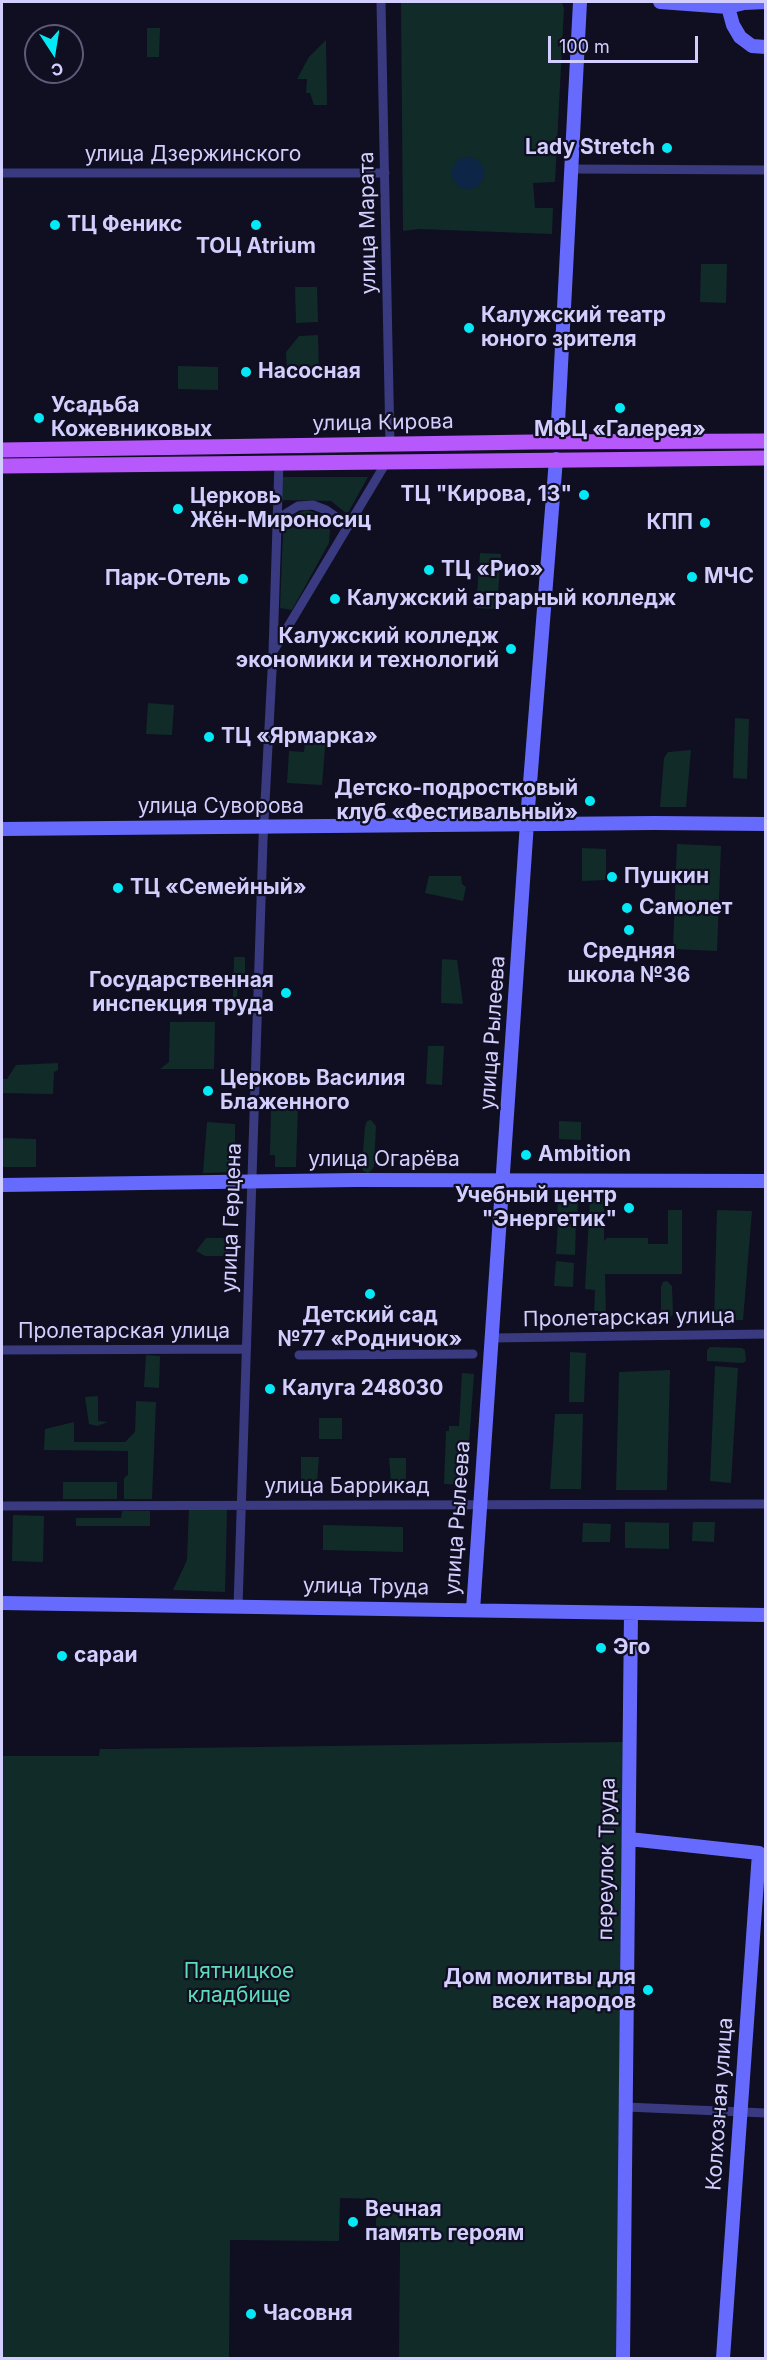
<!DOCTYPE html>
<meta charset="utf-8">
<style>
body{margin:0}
#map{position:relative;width:767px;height:2360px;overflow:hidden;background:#100e21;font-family:Inter,sans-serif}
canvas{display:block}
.frame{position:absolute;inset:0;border:3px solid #d2cffe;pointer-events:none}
.north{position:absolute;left:24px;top:24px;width:60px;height:60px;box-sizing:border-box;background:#100e21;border:2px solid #5e5b79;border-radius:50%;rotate:168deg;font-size:16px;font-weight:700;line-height:24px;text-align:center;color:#d2cffe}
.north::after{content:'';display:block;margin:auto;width:21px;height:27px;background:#04e9f5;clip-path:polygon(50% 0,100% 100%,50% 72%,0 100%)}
.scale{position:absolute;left:548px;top:36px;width:150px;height:27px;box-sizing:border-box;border:3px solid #d2cffe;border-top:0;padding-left:8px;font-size:18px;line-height:21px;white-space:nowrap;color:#d2cffe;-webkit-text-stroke:4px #100e21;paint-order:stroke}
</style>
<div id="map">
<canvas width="767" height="2360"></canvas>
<div class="frame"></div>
<div class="north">С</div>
<div class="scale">100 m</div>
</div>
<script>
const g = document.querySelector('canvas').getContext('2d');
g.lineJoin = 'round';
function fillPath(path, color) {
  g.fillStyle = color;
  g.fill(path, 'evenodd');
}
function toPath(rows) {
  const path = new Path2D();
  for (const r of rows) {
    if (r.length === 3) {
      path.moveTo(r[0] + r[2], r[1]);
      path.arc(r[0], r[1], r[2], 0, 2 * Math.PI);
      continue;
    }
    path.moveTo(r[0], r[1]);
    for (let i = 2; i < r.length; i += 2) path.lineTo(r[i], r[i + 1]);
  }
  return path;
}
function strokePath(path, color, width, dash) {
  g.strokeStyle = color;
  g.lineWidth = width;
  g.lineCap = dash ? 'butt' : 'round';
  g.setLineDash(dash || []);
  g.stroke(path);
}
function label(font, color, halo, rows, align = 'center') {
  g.font = font + ' Inter,sans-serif';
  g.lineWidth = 4.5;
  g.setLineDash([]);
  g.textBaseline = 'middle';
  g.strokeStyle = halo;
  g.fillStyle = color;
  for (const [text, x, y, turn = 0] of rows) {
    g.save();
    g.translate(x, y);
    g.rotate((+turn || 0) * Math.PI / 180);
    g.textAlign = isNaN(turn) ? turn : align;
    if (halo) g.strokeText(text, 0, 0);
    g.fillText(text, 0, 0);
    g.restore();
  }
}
const green = toPath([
 [401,2,562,3,564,8,555,182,533,183,535,208,553,208,552,234,419,229,403,231],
 [147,28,160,28,159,57,147,57],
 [326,40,327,105,314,105,310,93,306,93,307,79,297,79,309,57],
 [701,264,727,264,726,303,700,302],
 [295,287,317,287,318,322,296,323],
 [318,335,319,371,287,372,286,352,299,336],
 [178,366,218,367,218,390,178,389],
 [281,477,368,477,349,511,346,513,331,501,281,500],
 [307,510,322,515,327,521,330,531,329,543,292,610,280,608,283,532,287,522,295,514],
 [480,553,501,554,497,609,476,608],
 [148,703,174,705,172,735,146,734],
 [735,718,749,719,747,779,733,778],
 [306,734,326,735,322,785,287,783,289,751,304,752],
 [691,750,686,807,660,807,664,758,668,752],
 [677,844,721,846,717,951,673,949],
 [582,848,606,849,606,880,582,881],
 [429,876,461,876,462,884,466,887,463,901,425,893],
 [234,957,245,957,245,974,238,974,237,999,233,999],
 [442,959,457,960,463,1004,441,1003],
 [170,1022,215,1022,214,1069,160,1069,169,1062],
 [428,1046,444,1046,442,1085,426,1084],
 [58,1063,58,1070,54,1072,53,1094,2,1093,2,1079,7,1079,16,1065],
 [271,1105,298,1106,296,1167,275,1167,275,1155,270,1155],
 [371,1120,376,1126,374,1166,372,1170,368,1173,363,1171,362,1166,365,1126,367,1121],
 [559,1121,581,1122,581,1140,559,1139],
 [207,1122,235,1124,235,1172,203,1173],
 [2,1138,36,1139,36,1167,2,1167],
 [558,1199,578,1200,577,1219,557,1218],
 [590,1199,604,1199,604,1241,607,1238,648,1238,648,1244,668,1244,668,1210,682,1210,682,1274,605,1274,606,1316,594,1316,595,1290,585,1289],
 [717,1210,752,1211,743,1320,714,1321],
 [558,1223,576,1224,575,1255,556,1254],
 [206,1238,232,1238,231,1256,205,1256,196,1251],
 [556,1261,574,1263,573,1287,554,1286],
 [667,1281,672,1286,673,1314,667,1322,662,1320,661,1315,661,1287,663,1282],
 [710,1347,742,1348,745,1350,746,1361,743,1363,707,1361,707,1350],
 [570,1352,586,1353,584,1402,569,1402],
 [146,1355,160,1356,159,1388,144,1387],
 [715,1366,738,1368,731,1483,710,1481],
 [670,1370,667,1490,616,1490,619,1372],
 [462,1373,474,1374,466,1485,444,1484,446,1431,449,1431,449,1426,459,1426],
 [98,1396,98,1421,108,1422,97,1426,89,1424,85,1397],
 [136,1401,156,1402,152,1499,124,1499,124,1478,128,1475,128,1451,44,1450,45,1429,74,1422,74,1442,125,1442,135,1432],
 [555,1414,583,1414,581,1489,550,1489],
 [319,1418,342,1418,342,1439,319,1439],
 [301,1457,319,1457,317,1483,301,1483],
 [389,1458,406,1458,406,1483,391,1483],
 [63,1482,117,1482,117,1499,63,1499],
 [189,1508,227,1509,225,1592,173,1590,187,1560],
 [122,1511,150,1511,150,1526,76,1526,76,1518,121,1518],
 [13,1515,44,1516,43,1562,12,1561],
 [625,1522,669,1523,669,1549,625,1548],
 [693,1522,715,1522,714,1542,692,1541],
 [583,1523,611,1524,610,1542,582,1542],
 [323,1525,403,1527,403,1552,323,1550],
 [623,1742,616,2358,399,2358,400,2241,376,2241,376,2199,340,2198,339,2241,230,2240,229,2358,2,2358,2,1756,99,1756,100,1749,110,1749]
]);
const water = toPath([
 [468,173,16]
]);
const street = toPath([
 [381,2,390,444],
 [572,169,766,170],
 [2,173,385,173],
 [277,527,285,514,298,506,313,505,326,510,349,526],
 [274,650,387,461],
 [493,1338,766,1334],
 [2,1350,246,1349],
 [299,1355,473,1354],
 [2,1506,766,1504],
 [238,1606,263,840,273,652,279,462],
 [626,2107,766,2113]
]);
const secondary = toPath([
 [660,2,728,7,744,3,766,2],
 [728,7,733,25,740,37,752,46,766,47],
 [557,442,580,2],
 [2,829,655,823,766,824],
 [2,1185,356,1180,766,1181],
 [2,1603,766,1615],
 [473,1610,528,808,556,459],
 [629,1839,759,1853,723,2358],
 [623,2358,631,1613]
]);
const primary = toPath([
 [2,450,533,442,766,441],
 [2,466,766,458]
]);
const markers = [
 [667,148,6,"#04e9f5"],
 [55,225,6,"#04e9f5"],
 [256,225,6,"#04e9f5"],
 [469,328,6,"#04e9f5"],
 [246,372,6,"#04e9f5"],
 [620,408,6,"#04e9f5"],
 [39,418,6,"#04e9f5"],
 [584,495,6,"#04e9f5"],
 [178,509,6,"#04e9f5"],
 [705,523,6,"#04e9f5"],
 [429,570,6,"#04e9f5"],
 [692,577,6,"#04e9f5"],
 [243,579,6,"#04e9f5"],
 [335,599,6,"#04e9f5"],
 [511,649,6,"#04e9f5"],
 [209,737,6,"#04e9f5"],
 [590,801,6,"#04e9f5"],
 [612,877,6,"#04e9f5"],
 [118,888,6,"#04e9f5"],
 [627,908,6,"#04e9f5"],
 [629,930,6,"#04e9f5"],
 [286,993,6,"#04e9f5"],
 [208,1091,6,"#04e9f5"],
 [526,1155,6,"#04e9f5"],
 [629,1208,6,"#04e9f5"],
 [370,1294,6,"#04e9f5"],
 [270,1389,6,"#04e9f5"],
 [601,1648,6,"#04e9f5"],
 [62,1656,6,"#04e9f5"],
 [648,1990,6,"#04e9f5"],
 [353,2222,6,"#04e9f5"],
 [251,2314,6,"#04e9f5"]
];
const poiNames = [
 ["Lady Stretch",655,148,"right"],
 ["ТЦ Феникс",67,225],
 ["ТОЦ Atrium",256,247,"center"],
 ["Калужский театр",481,316],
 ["юного зрителя",481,340],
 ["Насосная",258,372],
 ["Усадьба",51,406],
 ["Кожевниковых",51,430],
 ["МФЦ «Галерея»",620,430,"center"],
 ["ТЦ \"Кирова, 13\"",572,495,"right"],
 ["Церковь",190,497],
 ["Жён-Мироносиц",190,521],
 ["КПП",693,523,"right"],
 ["ТЦ «Рио»",441,570],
 ["МЧС",704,577],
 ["Парк-Отель",231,579,"right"],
 ["Калужский аграрный колледж",347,599],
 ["Калужский колледж",499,637,"right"],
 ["экономики и технологий",499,661,"right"],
 ["ТЦ «Ярмарка»",221,737],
 ["Детско-подростковый",578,789,"right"],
 ["клуб «Фестивальный»",578,813,"right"],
 ["Пушкин",624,877],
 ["ТЦ «Семейный»",130,888],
 ["Самолет",639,908],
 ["Средняя",629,952,"center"],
 ["школа №36",629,976,"center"],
 ["Государственная",274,981,"right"],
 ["инспекция труда",274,1005,"right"],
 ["Церковь Василия",220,1079],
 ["Блаженного",220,1103],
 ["Ambition",538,1155],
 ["Учебный центр",617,1196,"right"],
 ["\"Энергетик\"",617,1220,"right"],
 ["Детский сад",370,1316,"center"],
 ["№77 «Родничок»",370,1340,"center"],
 ["Калуга 248030",282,1389],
 ["Эго",613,1648],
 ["сараи",74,1656],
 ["Дом молитвы для",636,1978,"right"],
 ["всех народов",636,2002,"right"],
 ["Вечная",365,2210],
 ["память героям",365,2234],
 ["Часовня",263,2314]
];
const streetNames = [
 ["улица Дзержинского",193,155],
 ["улица Марата",368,223,-91],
 ["улица Кирова",383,423,-1],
 ["улица Суворова",221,807],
 ["улица Рылеева",493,1033,-86],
 ["улица Огарёва",384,1160],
 ["улица Герцена",232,1218,-88],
 ["Пролетарская улица",629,1318,-1],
 ["Пролетарская улица",124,1332],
 ["улица Баррикад",347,1487],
 ["улица Рылеева",458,1518,-86],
 ["улица Труда",366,1587,1],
 ["переулок Труда",607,1859,-89],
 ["Колхозная улица",720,2104,-86]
];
const parkNames = [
 ["Пятницкое",239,1972],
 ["кладбище",239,1996]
];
fillPath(green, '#112b29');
fillPath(water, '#0d2546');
strokePath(street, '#393a80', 9);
strokePath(secondary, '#676bfd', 14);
strokePath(primary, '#b758fc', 15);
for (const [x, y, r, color] of markers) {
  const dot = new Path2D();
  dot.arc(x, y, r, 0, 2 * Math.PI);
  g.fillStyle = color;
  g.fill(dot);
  strokePath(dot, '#100e21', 2);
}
label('bold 21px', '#d2cffe', '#100e21', poiNames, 'left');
label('21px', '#d2cffe', '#100e21', streetNames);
label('21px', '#5cddb6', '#100e21', parkNames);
</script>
